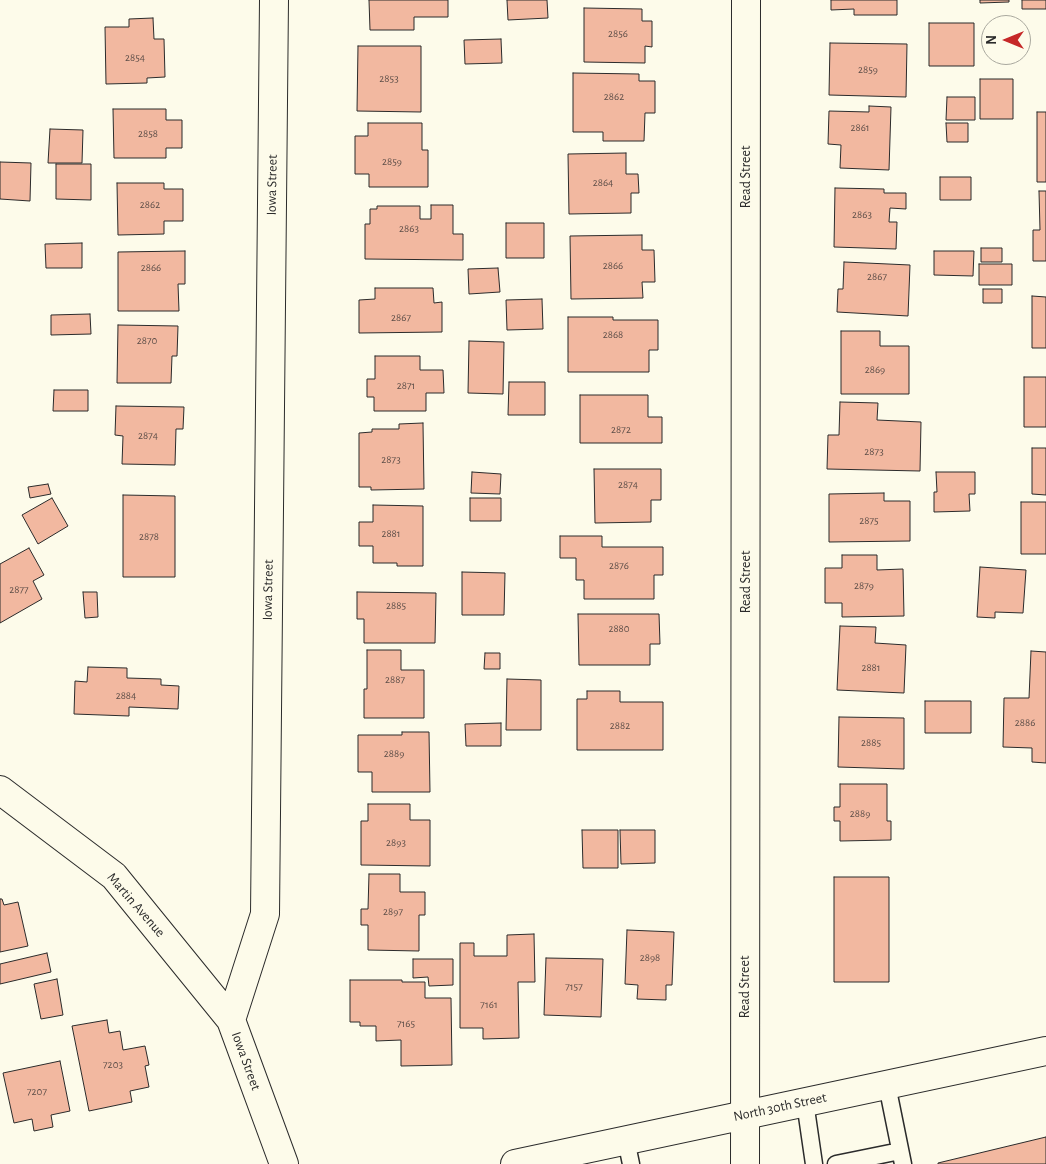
<!DOCTYPE html>
<style>
body{margin:0}
#map{position:relative;width:1046px;height:1164px;overflow:hidden;background:#fdfbea;font-family:"Alegreya Sans",sans-serif}
canvas{display:block}
.north{position:absolute;left:981px;top:15px;width:50px;height:50px;box-sizing:border-box;background:#fdfbea;border:1px solid #a9a89e;border-radius:50%;rotate:270deg;font-size:14px;font-weight:700;line-height:20px;text-align:center;color:#2b2b2b}
.north::after{content:'';display:block;margin:auto;width:18px;height:22px;background:#c62828;clip-path:polygon(50% 0,100% 100%,50% 72%,0 100%)}
</style>
<div id="map">
<canvas width="1046" height="1164"></canvas>
<div class="north">N</div>
</div>
<script>
const g = document.querySelector('canvas').getContext('2d');
g.lineJoin = 'round';
function fillPath(path, color) {
  g.fillStyle = color;
  g.fill(path, 'evenodd');
}
function toPath(rows) {
  const path = new Path2D();
  for (const r of rows) {
    path.moveTo(r[0], r[1]);
    for (let i = 2; i < r.length; i += 2) path.lineTo(r[i], r[i + 1]);
  }
  return path;
}
function strokePath(path, color, width, dash) {
  g.strokeStyle = color;
  g.lineWidth = width;
  g.lineCap = dash ? 'butt' : 'round';
  g.setLineDash(dash || []);
  g.stroke(path);
}
function label(font, color, halo, rows, align = 'center') {
  g.font = font + ' "Alegreya Sans",sans-serif';
  g.lineWidth = 4;
  g.setLineDash([]);
  g.textBaseline = 'middle';
  g.strokeStyle = halo;
  g.fillStyle = color;
  for (const [text, x, y, turn = 0] of rows) {
    g.save();
    g.translate(x, y);
    g.rotate((+turn || 0) * Math.PI / 180);
    g.textAlign = isNaN(turn) ? turn : align;
    if (halo) g.strokeText(text, 0, 0);
    g.fillText(text, 0, 0);
    g.restore();
  }
}
const building = toPath([
 [369,0,448,0,448,17,414,17,414,30,370,30,369,0],
 [507,0,547,0,548,18,508,20,507,0],
 [831,0,897,0,897,15,854,15,854,9,831,10,831,0],
 [980,0,1009,0,1009,2,980,3,980,0],
 [1022,0,1046,0,1046,9,1022,9,1022,0],
 [584,8,642,9,642,21,652,21,652,47,645,46,645,63,584,62,584,8],
 [153,18,154,39,164,39,165,77,147,78,147,83,106,84,105,27,129,27,129,19,153,18],
 [929,23,974,23,974,66,929,66,929,23],
 [501,39,502,63,465,64,464,40,501,39],
 [830,43,907,44,906,97,829,95,830,43],
 [358,46,421,46,421,112,357,111,358,46],
 [573,73,639,74,639,81,655,81,655,113,645,113,644,141,603,141,603,132,573,132,573,73],
 [980,79,1013,79,1013,119,980,119,980,79],
 [947,97,975,97,975,120,946,120,947,97],
 [869,106,891,107,889,170,840,168,841,145,828,144,829,111,869,112,869,106],
 [113,109,166,109,166,120,182,120,182,148,166,148,166,158,114,158,113,109],
 [1037,112,1046,112,1046,182,1037,182,1037,112],
 [368,123,422,123,422,150,428,150,428,187,369,187,369,174,355,174,355,136,368,136,368,123],
 [946,123,968,123,968,142,947,142,946,123],
 [50,129,83,130,82,163,48,163,50,129],
 [626,153,626,174,638,174,639,193,631,193,631,213,569,214,568,154,626,153],
 [0,162,31,163,30,201,0,199,0,162],
 [56,164,91,164,91,200,56,199,56,164],
 [940,177,971,177,971,200,940,200,940,177],
 [117,183,164,183,164,189,183,189,183,221,164,221,164,234,118,235,117,183],
 [835,188,884,189,884,193,906,193,906,209,890,208,889,222,897,222,896,249,834,247,835,188],
 [1039,191,1046,191,1046,261,1033,261,1033,230,1040,230,1039,191],
 [431,205,453,205,453,234,463,234,463,260,365,259,365,224,370,224,370,209,377,209,377,206,420,206,420,219,431,219,431,205],
 [506,223,544,223,544,258,506,258,506,223],
 [642,235,642,250,654,250,655,282,642,282,643,298,571,299,570,236,642,235],
 [82,243,82,268,46,268,45,244,82,243],
 [981,248,1002,248,1002,262,981,262,981,248],
 [185,251,185,284,178,284,179,311,118,311,118,252,185,251],
 [934,251,974,251,973,276,934,275,934,251],
 [844,262,910,265,908,316,837,312,838,289,843,289,844,262],
 [979,264,1012,264,1012,285,979,285,979,264],
 [498,268,500,292,469,294,468,269,498,268],
 [375,288,433,288,434,303,442,302,442,332,359,333,359,300,375,299,375,288],
 [983,289,1002,289,1002,303,983,303,983,289],
 [1032,296,1046,297,1046,348,1032,348,1032,296],
 [542,299,543,329,507,330,506,300,542,299],
 [90,314,91,334,51,335,51,315,90,314],
 [568,317,613,317,613,320,658,320,658,350,649,350,649,372,568,372,568,317],
 [118,325,178,326,177,356,172,356,171,383,117,383,118,325],
 [841,331,880,331,880,346,909,346,909,394,841,394,841,331],
 [469,341,504,342,503,394,468,393,469,341],
 [375,356,420,356,420,370,443,370,444,393,426,393,426,411,374,411,374,397,367,397,367,379,375,379,375,356],
 [1024,377,1046,377,1046,427,1024,427,1024,377],
 [509,382,545,382,545,415,508,415,509,382],
 [54,390,88,390,88,411,53,411,54,390],
 [580,395,648,395,648,417,662,417,662,443,580,443,580,395],
 [840,402,878,403,877,420,921,422,920,471,827,469,828,435,839,435,840,402],
 [116,406,184,407,183,429,176,429,175,465,122,464,123,436,115,435,116,406],
 [423,423,424,489,371,490,371,487,359,487,359,433,372,432,372,429,399,429,399,424,423,423],
 [1032,448,1046,448,1046,495,1032,494,1032,448],
 [594,469,661,469,661,500,651,500,651,522,595,523,594,469],
 [472,472,501,474,500,494,471,493,472,472],
 [936,472,975,472,975,494,969,494,970,511,934,512,934,492,937,492,936,472],
 [48,484,51,494,30,498,28,487,48,484],
 [884,493,884,501,910,501,910,541,829,542,829,494,884,493],
 [123,495,175,496,175,577,123,577,123,495],
 [52,498,68,526,38,544,22,515,52,498],
 [470,498,501,498,501,521,470,521,470,498],
 [1021,502,1046,502,1046,554,1021,554,1021,502],
 [373,505,423,506,423,566,397,566,397,563,373,563,373,546,359,546,359,522,373,522,373,505],
 [560,536,602,536,602,547,663,547,663,575,654,575,654,599,584,599,584,580,576,580,576,558,560,558,560,536],
 [29,548,44,575,33,581,42,599,0,623,0,564,29,548],
 [842,555,877,555,877,570,903,569,904,616,842,617,842,603,825,603,825,568,842,568,842,555],
 [980,567,1026,570,1023,613,995,612,995,618,977,617,980,567],
 [462,572,505,573,504,615,462,615,462,572],
 [83,592,97,592,98,617,85,618,83,592],
 [357,592,436,593,435,643,364,643,364,619,357,619,357,592],
 [578,614,659,614,660,644,650,644,650,665,579,665,578,614],
 [840,626,876,627,875,643,906,645,904,693,837,690,840,626],
 [367,650,401,650,401,670,424,670,424,718,364,718,364,689,367,689,367,650],
 [1031,651,1046,652,1046,763,1032,762,1032,748,1003,747,1004,698,1029,698,1031,651],
 [485,653,500,653,500,669,484,669,485,653],
 [88,667,127,668,127,678,161,679,161,685,179,686,178,709,129,707,129,716,74,714,75,681,87,682,88,667],
 [507,679,541,680,541,730,506,730,507,679],
 [587,691,620,691,620,702,663,702,663,750,577,750,577,699,587,699,587,691],
 [925,701,971,701,971,733,925,733,925,701],
 [839,717,904,718,904,769,838,767,839,717],
 [501,723,501,746,466,746,465,724,501,723],
 [402,732,429,732,430,792,372,792,372,772,358,772,358,735,402,735,402,732],
 [840,784,887,784,887,821,891,821,891,840,840,841,840,821,834,821,834,807,840,807,840,784],
 [368,804,410,804,410,820,430,820,430,866,361,865,361,821,368,821,368,804],
 [582,830,618,830,618,868,583,868,582,830],
 [620,830,655,830,655,863,621,864,620,830],
 [369,874,400,874,400,892,425,892,425,915,419,915,419,951,368,950,368,925,361,925,361,909,368,909,369,874],
 [834,877,889,877,889,982,834,982,834,877],
 [0,899,2,899,4,905,18,902,28,946,0,952,0,899],
 [627,930,674,932,672,985,666,985,666,1000,637,999,638,985,625,984,627,930],
 [534,934,535,982,518,982,519,1038,483,1039,483,1028,460,1028,460,943,474,943,474,956,507,956,507,935,534,934],
 [47,953,51,972,0,984,0,964,47,953],
 [546,958,603,959,601,1017,544,1015,546,958],
 [413,959,453,959,453,985,429,986,428,977,413,978,413,959],
 [57,979,63,1015,41,1019,34,984,57,979],
 [350,980,402,980,402,982,425,982,425,998,451,998,452,1065,401,1066,401,1040,376,1041,376,1026,360,1026,360,1022,350,1022,350,980],
 [107,1020,109,1033,120,1031,123,1050,145,1046,149,1065,145,1066,149,1087,130,1091,132,1102,89,1111,72,1026,107,1020],
 [60,1061,70,1111,51,1115,53,1127,34,1131,32,1119,14,1123,3,1073,60,1061],
 [1046,1137,1046,1164,938,1164,938,1163,1046,1137]
]);
const service = toPath([
 [887,1085,903,1164],
 [805,1102,814,1164],
 [626,1140,631,1164],
 [836,1164,900,1151]
]);
const minor = toPath([
 [274,0,265,914,231,1020,284,1164],
 [0,790,114,876,231,1020],
 [745,1164,746,0]
]);
const trunk = toPath([
 [515,1164,1046,1051]
]);
const numberNames = [
 ["2856",618,34],
 ["2854",135,58],
 ["2859",868,70],
 ["2853",389,79],
 ["2862",614,97],
 ["2861",860,128],
 ["2858",148,134],
 ["2859",392,162],
 ["2864",603,183],
 ["2862",150,205],
 ["2863",862,215],
 ["2863",409,229],
 ["2866",613,266],
 ["2866",151,268],
 ["2867",877,277],
 ["2867",401,318],
 ["2868",613,335],
 ["2870",147,341],
 ["2869",875,370],
 ["2871",406,386],
 ["2872",621,430],
 ["2874",148,436],
 ["2873",874,452],
 ["2873",391,460],
 ["2874",628,485],
 ["2875",869,521],
 ["2881",391,534],
 ["2878",149,537],
 ["2876",619,566],
 ["2879",864,586],
 ["2877",19,590],
 ["2885",396,606],
 ["2880",619,629],
 ["2881",871,668],
 ["2887",395,680],
 ["2884",126,696],
 ["2886",1025,723],
 ["2882",620,726],
 ["2885",871,743],
 ["2889",394,754],
 ["2889",860,814],
 ["2893",396,843],
 ["2897",393,912],
 ["2898",650,958],
 ["7157",574,987],
 ["7161",489,1005],
 ["7165",406,1024],
 ["7203",113,1065],
 ["7207",37,1092]
];
const streetNames = [
 ["Read Street",746,177,-90],
 ["Iowa Street",272,185,-89],
 ["Read Street",746,582,-90],
 ["Iowa Street",268,590,-89],
 ["Martin Avenue",136,905,49],
 ["Read Street",745,987,-90],
 ["Iowa Street",246,1061,70],
 ["North 30th Street",780,1107,-12]
];
fillPath(building, '#f2b8a0');
strokePath(building, '#2b2b2b', 1);
strokePath(service, '#2b2b2b', 19);
strokePath(minor, '#2b2b2b', 30);
strokePath(trunk, '#2b2b2b', 30);
strokePath(service, '#fdfbea', 16);
strokePath(minor, '#fdfbea', 28);
strokePath(trunk, '#fdfbea', 28);
label('11px', '#5d4e48', null, numberNames);
label('14px', '#2b2b2b', '#fdfbea', streetNames);
</script>
